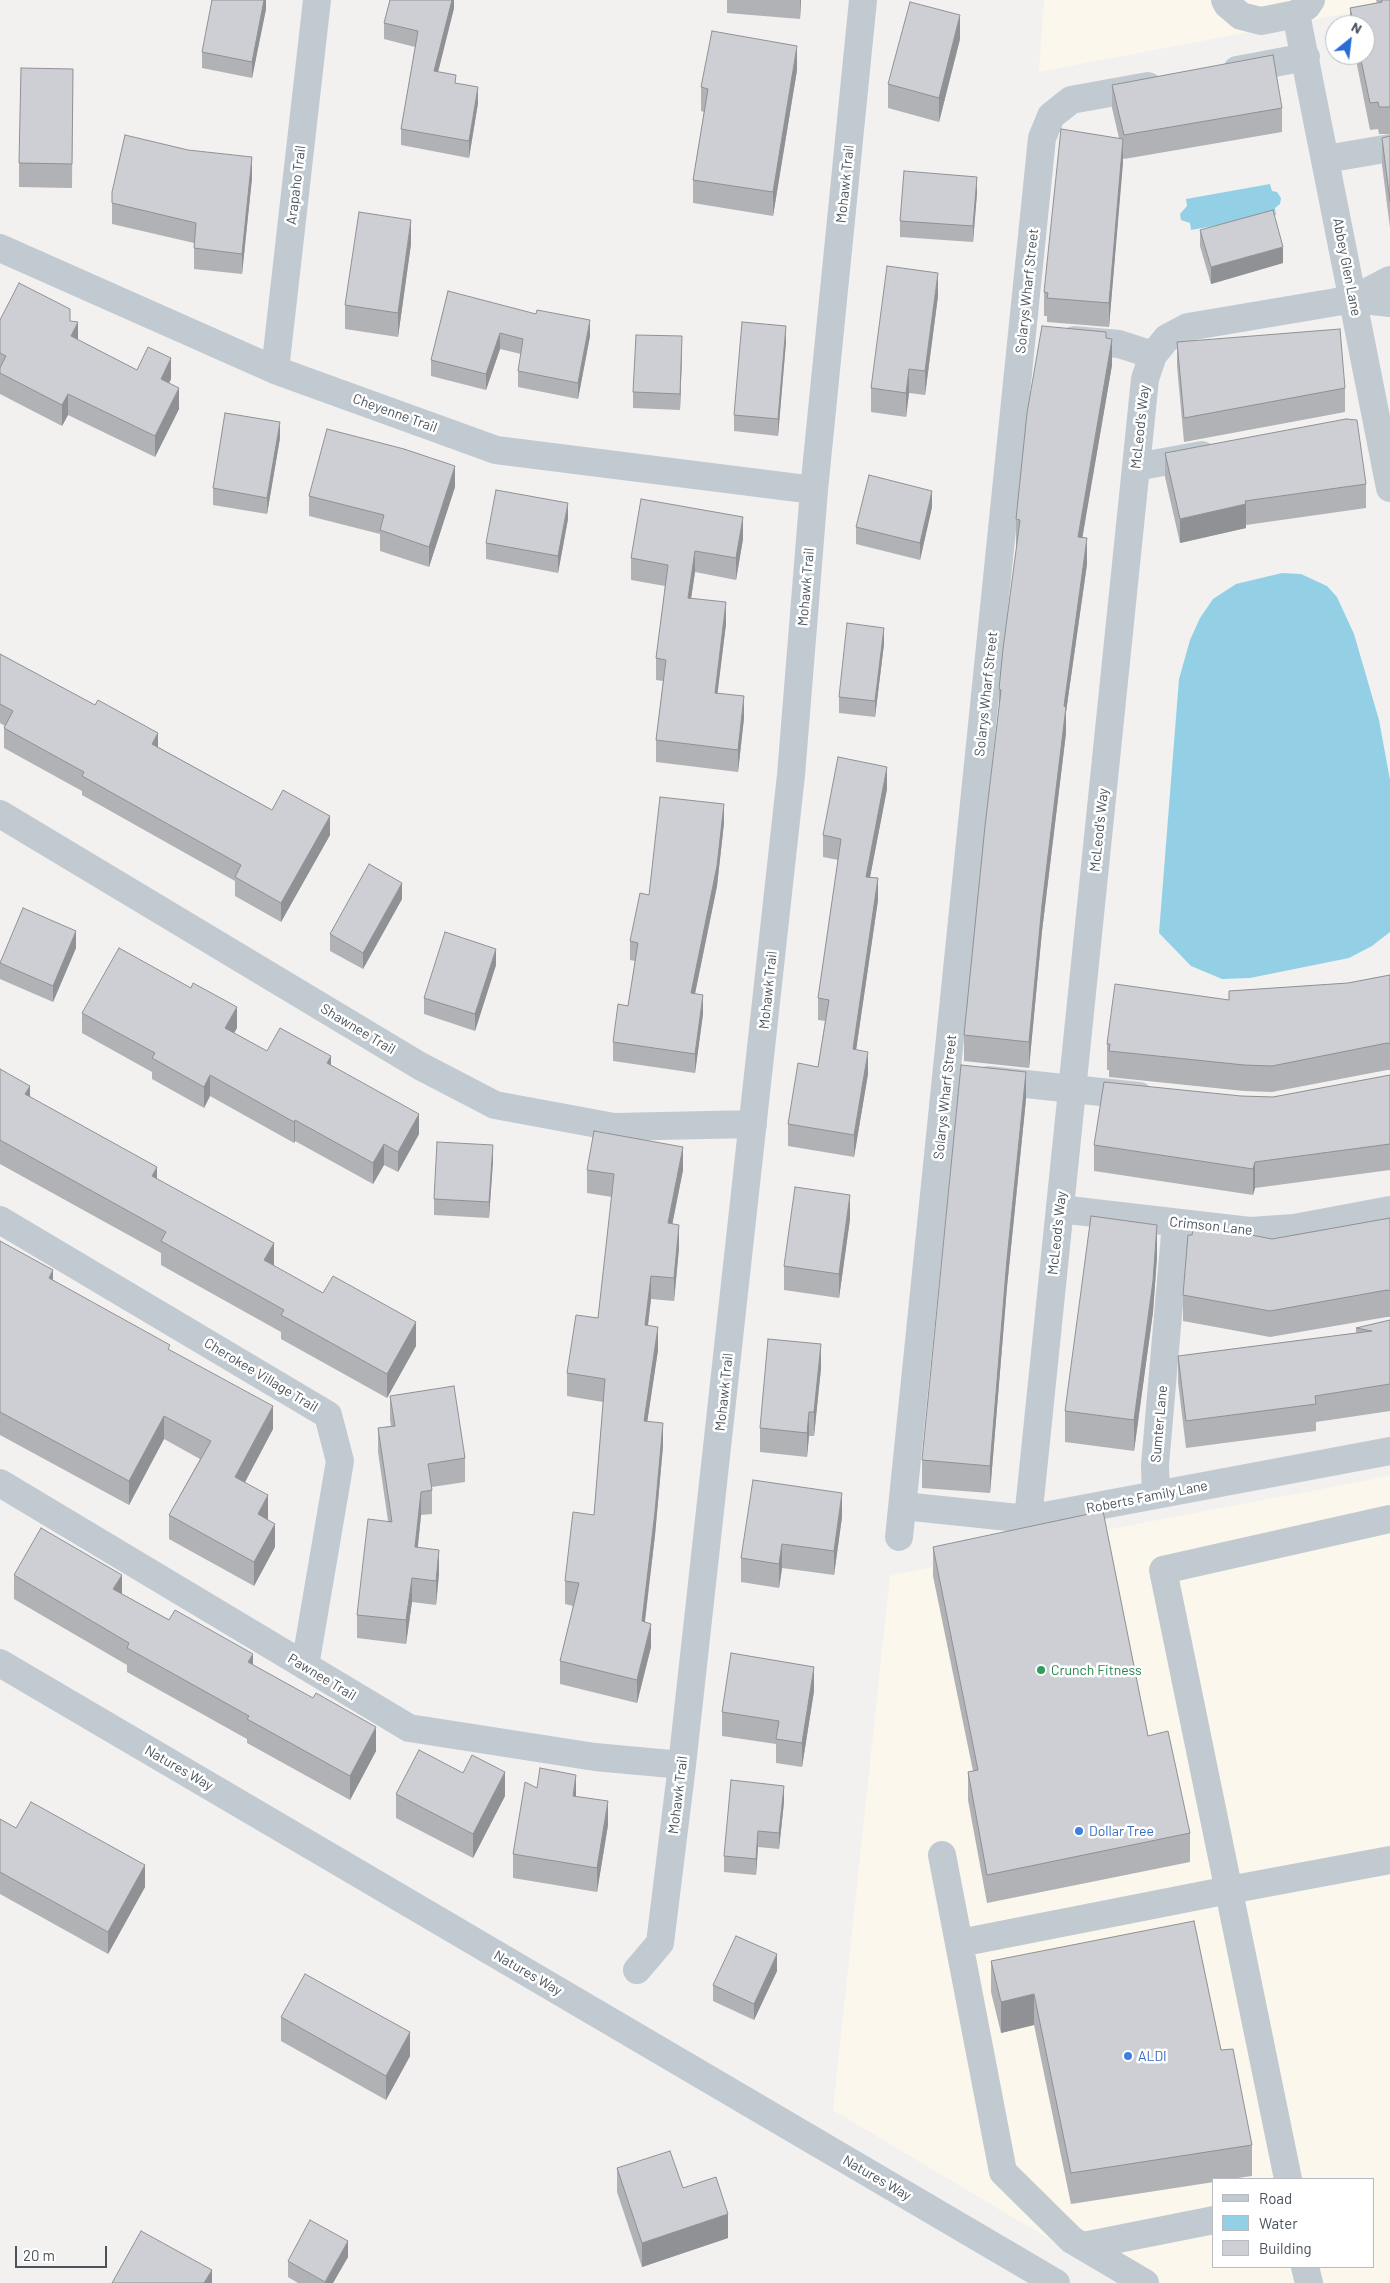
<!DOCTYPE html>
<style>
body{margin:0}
#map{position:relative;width:1390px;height:2283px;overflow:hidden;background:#f2f1f0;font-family:Barlow,sans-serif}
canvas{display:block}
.legend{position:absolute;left:1212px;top:2178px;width:162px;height:90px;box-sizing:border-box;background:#fff;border:1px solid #b7babe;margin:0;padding:6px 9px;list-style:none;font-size:15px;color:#4a535c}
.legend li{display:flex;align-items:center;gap:10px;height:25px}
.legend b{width:25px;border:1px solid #b7babe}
.north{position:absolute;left:1325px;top:15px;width:50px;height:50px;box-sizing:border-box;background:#fff;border:1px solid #b7babe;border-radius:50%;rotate:29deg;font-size:14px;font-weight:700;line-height:20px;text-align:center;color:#4a535c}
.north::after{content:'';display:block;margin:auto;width:18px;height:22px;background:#296cd4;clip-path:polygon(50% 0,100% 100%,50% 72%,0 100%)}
.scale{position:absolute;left:15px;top:2246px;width:92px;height:22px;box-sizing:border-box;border:2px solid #4a535c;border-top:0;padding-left:6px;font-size:15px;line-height:18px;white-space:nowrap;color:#4a535c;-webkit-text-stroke:4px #fff;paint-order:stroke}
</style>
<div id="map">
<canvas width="1390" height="2283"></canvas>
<ul class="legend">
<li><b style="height:6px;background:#c2cad1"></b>Road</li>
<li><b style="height:14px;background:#94d0e5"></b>Water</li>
<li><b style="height:14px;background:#cecfd4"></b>Building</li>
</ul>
<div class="north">N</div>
<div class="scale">20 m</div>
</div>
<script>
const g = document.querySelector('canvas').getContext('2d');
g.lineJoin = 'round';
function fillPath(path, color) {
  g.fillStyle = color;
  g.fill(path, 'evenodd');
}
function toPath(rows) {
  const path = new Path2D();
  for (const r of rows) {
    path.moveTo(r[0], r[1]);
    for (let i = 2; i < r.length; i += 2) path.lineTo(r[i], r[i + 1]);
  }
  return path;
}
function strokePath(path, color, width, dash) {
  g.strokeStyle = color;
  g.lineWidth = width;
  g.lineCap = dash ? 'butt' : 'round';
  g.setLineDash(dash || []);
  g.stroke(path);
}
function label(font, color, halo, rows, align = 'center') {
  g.font = font + ' Barlow,sans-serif';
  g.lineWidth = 5;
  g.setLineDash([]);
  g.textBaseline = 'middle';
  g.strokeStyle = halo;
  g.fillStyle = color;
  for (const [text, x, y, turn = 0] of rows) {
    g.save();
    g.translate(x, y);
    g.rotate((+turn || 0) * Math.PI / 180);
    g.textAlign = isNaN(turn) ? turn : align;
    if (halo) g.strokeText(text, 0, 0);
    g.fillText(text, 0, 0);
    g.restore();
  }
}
const commercial = toPath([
 [1044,0,1390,0,1390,5,1039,72],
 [1390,1476,1390,2283,1123,2283,833,2110,890,1576,1100,1531],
 [1214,2179,1374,2179,1374,2267,1214,2267]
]);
const water = toPath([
 [1270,184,1272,191,1277,192,1281,198,1280,204,1275,208,1276,215,1191,230,1190,223,1181,220,1180,214,1187,206,1186,199],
 [1282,573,1301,574,1327,586,1337,597,1354,634,1379,720,1390,780,1390,932,1372,946,1349,958,1250,978,1222,979,1191,966,1159,933,1179,679,1190,640,1200,618,1213,599,1236,584]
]);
const minor = toPath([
 [1225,0,1227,4,1241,16,1261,21,1296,14,1307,6,1311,0],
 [1296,14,1390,488],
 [1237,70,1306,57],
 [1326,159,1390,148],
 [0,248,275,370,496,450,814,490],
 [1354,299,1390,280],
 [1074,340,1119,344,1153,355],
 [275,370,317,0],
 [1136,467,1202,455],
 [0,814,420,1066,495,1105,614,1127,753,1124],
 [988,1080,1139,1096],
 [1060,1209,1250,1231,1294,1228,1390,1210],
 [0,1220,328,1415,340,1461,305,1666],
 [0,1483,409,1728,595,1757,682,1765],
 [1156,1495,1155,1465,1176,1223],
 [903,1506,1028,1519,1390,1451],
 [1028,1519,1145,379,1153,355,1167,338,1188,327,1354,299,1390,303],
 [899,1537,1042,138,1051,116,1071,100,1148,86],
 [0,1663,1056,2283],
 [942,1855,1003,2172,1072,2240,1145,2283],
 [960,1943,1229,1890,1390,1860],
 [637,1970,660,1943,682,1765,791,775,814,490,863,0],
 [1288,2179,1163,1570,1390,1519],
 [1083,2246,1214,2220],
 [1305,2267,1309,2283]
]);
const wall = toPath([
 [266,0,266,9,252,78,202,68,202,52],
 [454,0,454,8,438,72,456,83,478,103,469,158,401,145,401,129,415,47,384,39,384,23],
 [727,0,801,0,800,19,727,13],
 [1376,0,1390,0,1390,134,1379,134,1378,129,1370,130,1355,55,1365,55,1365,25,1350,25,1350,8,1377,3],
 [960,39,939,122,888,108,888,84],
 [73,69,72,188,19,187,19,163],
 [797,70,773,216,693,203,693,180,704,112,701,111,701,87],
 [1112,85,1282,108,1282,132,1124,159,1123,158,1109,327,1047,322,1047,316,1044,316,1044,292,1119,138,1112,108],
 [1390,136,1390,228,1382,165,1382,138],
 [252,178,242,274,194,269,194,243,112,224,112,192],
 [977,193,973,242,900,237,900,221],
 [1200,230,1283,263,1211,284,1200,246],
 [411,244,398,337,345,329,345,305],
 [448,291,590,336,578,399,518,387,518,371,521,354,500,349,486,390,431,376,431,360],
 [938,296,925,395,909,393,906,417,871,412,871,388],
 [0,320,70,321,78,340,137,370,171,379,169,383,179,409,155,457,68,415,62,426,0,394],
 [1106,338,1112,365,1082,538,1087,564,1066,712,1066,733,1042,931,1029,1068,964,1061,964,1035,999,708,999,689,1017,545,1016,545,1016,519],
 [786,342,778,436,734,431,734,415],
 [1177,342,1345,388,1345,412,1184,442,1177,366],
 [682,353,680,410,633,408,633,392],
 [280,438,267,514,213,505,213,488],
 [1165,453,1366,484,1366,508,1246,525,1246,528,1180,543,1165,477],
 [455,487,429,567,380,551,380,534,309,516,309,496],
 [932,507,920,560,856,544,856,527],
 [568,519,558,573,486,559,486,543],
 [743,539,736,580,695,572,691,598,726,624,717,693,744,718,738,772,656,762,656,740,663,681,656,680,656,658,665,586,631,580,631,558],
 [884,644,875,717,839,713,839,697],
 [0,654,158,747,272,810,330,835,281,922,235,896,235,881,82,795,82,791,4,748,4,728,5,726,0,723],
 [887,789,870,877,878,900,856,1050,868,1074,854,1157,788,1146,788,1124,818,1067,825,1021,818,1020,818,998,838,860,823,857,823,835],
 [724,823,717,886,695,994,703,1014,695,1073,613,1061,613,1042,628,1006,635,961,630,960,630,941,649,895],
 [402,899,363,969,330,951,330,934],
 [76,948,53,1002,0,979,0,962],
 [496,965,475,1031,424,1014,424,998],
 [1390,975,1390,1070,1387,1070,1272,1092,1244,1091,1109,1077,1109,1070,1107,1070,1107,1044,1229,1000,1229,991,1348,983],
 [82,1013,237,1028,234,1033,267,1051,331,1065,419,1134,398,1172,384,1165,373,1184,295,1141,294,1143,210,1096,204,1108,152,1079,152,1072,82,1033],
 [0,1069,30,1097,157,1179,274,1266,416,1346,387,1398,281,1339,281,1332,161,1265,161,1253,0,1164],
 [1390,1075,1390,1170,1255,1188,1253,1195,1094,1171,1094,1145,1241,1096,1273,1097],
 [1026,1099,1007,1287,990,1493,922,1488,922,1460],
 [493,1161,489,1218,434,1215,434,1199],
 [587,1170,683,1170,672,1224,679,1248,674,1301,651,1299,648,1326,658,1350,647,1421,663,1446,655,1535,645,1622,651,1647,637,1703,560,1684,560,1661,573,1606,565,1604,565,1581,594,1515,603,1402,567,1396,567,1373,598,1318,612,1197,587,1193],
 [1390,1218,1390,1317,1387,1317,1270,1337,1183,1321,1183,1295,1272,1239],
 [850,1219,839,1298,784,1290,784,1266],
 [0,1241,53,1280,170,1350,273,1429,245,1482,268,1519,275,1547,254,1586,169,1539,169,1515,200,1459,164,1439,129,1505,0,1435],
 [1157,1257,1153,1312,1134,1451,1065,1442,1065,1411],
 [1390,1320,1390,1411,1316,1422,1316,1431,1186,1448,1178,1382,1178,1356,1356,1333,1356,1328],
 [821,1368,814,1436,809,1436,807,1457,760,1452,760,1428],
 [390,1396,465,1458,465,1482,432,1487,432,1514,421,1515,418,1547,439,1574,436,1605,412,1602,406,1644,357,1638,357,1615,388,1521,378,1452,378,1428,391,1426,390,1420],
 [842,1517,834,1575,782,1568,779,1588,741,1582,741,1558],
 [933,1547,1148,1736,1190,1833,1190,1862,987,1903,968,1800,968,1772,973,1771,933,1576],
 [14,1575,122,1594,253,1665,376,1751,350,1800,247,1743,247,1739,127,1672,127,1665,14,1599],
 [814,1691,802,1767,776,1763,776,1744,722,1736,722,1712],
 [463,1773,505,1796,473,1858,396,1818,396,1794],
 [537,1788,576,1796,608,1825,597,1892,513,1878,513,1854],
 [784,1802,779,1849,758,1847,756,1875,724,1872,724,1856],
 [0,1819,16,1828,145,1887,108,1954,0,1894],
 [991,1961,1252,2145,1252,2176,1231,2179,1214,2179,1214,2182,1071,2204,1034,2025,1001,2033,991,1992],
 [777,1971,754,2020,713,2001,713,1985],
 [281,2017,410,2056,386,2100,281,2041],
 [617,2168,683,2188,728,2238,642,2267,617,2192],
 [348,2257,333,2283,298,2283,288,2277,288,2261]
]);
const shadedWall = toPath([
 [264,0,266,0,266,9,252,78,252,62],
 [452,0,454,0,454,8,434,88,434,71],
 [800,0,801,0,800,19],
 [960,15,960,39,939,122,939,98],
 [797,46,797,70,773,216,773,192],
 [478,87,478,103,469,158,469,141],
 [1123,139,1123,163,1109,327,1109,303],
 [252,157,252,178,242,274,242,254],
 [977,177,977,193,973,242,973,226],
 [411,220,411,244,398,337,398,313],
 [1283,247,1283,263,1211,284,1211,267],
 [938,273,938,296,925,395,925,371],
 [590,320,590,336,578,399,578,383],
 [78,322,78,343,71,336],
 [786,326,786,342,778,436,778,419],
 [500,333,500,349,486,390,486,374],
 [682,336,682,353,680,410,680,394],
 [1112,339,1112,365,1078,563,1078,537],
 [171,358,171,379,161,400,161,379],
 [909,369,909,393,906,417,906,393],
 [179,388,179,409,155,457,155,436],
 [68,394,68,415,62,426,62,405],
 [280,422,280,438,267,514,267,498],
 [455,466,455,487,429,567,429,547],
 [932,491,932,507,920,560,920,543],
 [568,503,568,519,558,573,558,556],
 [1246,504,1246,528,1180,543,1180,519],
 [743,517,743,539,736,580,736,558],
 [1087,538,1087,564,1066,712,1066,733,1042,931,1029,1068,1029,1042,1042,905,1064,706],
 [695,551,695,572,688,619,688,598],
 [726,602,726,624,715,714,715,693],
 [884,628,884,644,875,717,875,701],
 [744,696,744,718,738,772,738,750],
 [158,733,158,753,152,744],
 [887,767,887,789,866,898,866,877],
 [724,804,724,823,717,886,691,1013,691,993],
 [330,816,330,835,281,922,281,903],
 [878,878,878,900,853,1071,853,1049],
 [402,883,402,899,363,969,363,953],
 [76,931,76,948,53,1002,53,986],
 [496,949,496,965,475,1031,475,1014],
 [703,995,703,1014,695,1073,695,1054],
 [237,1007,237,1028,225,1049,225,1028],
 [868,1052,868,1074,854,1157,854,1135],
 [331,1056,331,1077,327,1063],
 [1026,1072,1026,1099,1007,1287,990,1493,990,1466,1007,1259],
 [210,1075,210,1096,204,1108,204,1087],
 [30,1086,30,1109,25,1094],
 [419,1114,419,1134,398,1172,398,1152],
 [295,1120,295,1141,294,1143,294,1122],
 [384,1144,384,1165,373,1184,373,1163],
 [493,1145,493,1161,489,1218,489,1202],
 [683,1147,683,1170,668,1246,668,1223],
 [1255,1162,1255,1188,1253,1195,1253,1169],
 [157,1167,157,1191,152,1176],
 [850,1195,850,1219,839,1298,839,1274],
 [679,1225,679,1248,674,1301,674,1278],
 [1157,1225,1157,1257,1153,1312,1134,1451,1134,1420],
 [274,1243,274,1267,264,1260],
 [53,1270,53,1294,49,1278],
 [651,1276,651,1299,645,1348,645,1325],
 [416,1322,416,1346,387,1398,387,1374],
 [658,1327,658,1350,644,1444,644,1421],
 [821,1344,821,1368,814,1436,814,1412],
 [273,1406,273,1429,235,1501,235,1477],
 [809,1412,809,1436,807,1457,807,1433],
 [164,1416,164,1439,129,1505,129,1481],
 [663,1423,663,1446,655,1535,642,1644,642,1621],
 [421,1492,421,1515,415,1571,415,1547],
 [842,1493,842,1517,834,1575,834,1551],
 [268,1495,268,1519,258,1538,258,1514],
 [275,1524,275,1547,254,1586,254,1562],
 [782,1544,782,1568,779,1588,779,1564],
 [439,1550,439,1574,436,1605,436,1581],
 [122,1575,122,1599,113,1589],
 [412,1578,412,1602,406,1644,406,1620],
 [651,1624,651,1647,637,1703,637,1680],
 [253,1654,253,1678,248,1662],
 [814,1667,814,1691,802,1767,802,1743],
 [376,1727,376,1751,350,1800,350,1776],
 [505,1772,505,1796,473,1858,473,1834],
 [576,1775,576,1798,573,1796],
 [784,1786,784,1802,779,1849,779,1833],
 [608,1801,608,1825,597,1892,597,1868],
 [758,1831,758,1847,756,1875,756,1859],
 [145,1865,145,1887,108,1954,108,1932],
 [777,1954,777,1971,754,2020,754,2004],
 [1034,1994,1034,2025,1001,2033,1001,2002],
 [410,2032,410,2056,386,2100,386,2076],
 [728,2214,728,2238,642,2267,642,2243],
 [348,2241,348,2257,333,2283,325,2283],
 [212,2270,212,2283,204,2283]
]);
const building = toPath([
 [212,0,264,0,252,62,202,52,212,0],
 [390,0,452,0,434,71,456,75,455,83,478,87,469,141,401,129,418,31,384,23,390,0],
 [1382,0,1390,0,1390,107,1379,107,1378,102,1370,103,1360,55,1365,55,1365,25,1354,25,1350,8,1382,2,1382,0],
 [910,2,960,15,939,98,888,84,910,2],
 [712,31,797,46,773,192,693,180,708,89,701,87,712,31],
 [1273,55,1282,108,1124,135,1112,85,1273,55],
 [21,68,73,69,72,164,19,163,21,68],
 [1061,129,1123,139,1109,303,1047,298,1048,293,1044,292,1061,129],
 [125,135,188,150,252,157,242,254,194,248,196,223,112,203,112,192,125,135],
 [1390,136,1390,201,1382,138,1390,136],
 [904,171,977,177,973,226,900,221,904,171],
 [1273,210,1283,247,1211,267,1200,230,1273,210],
 [359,212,411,220,398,313,345,305,359,212],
 [887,266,938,273,925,371,909,369,906,393,871,388,887,266],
 [19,283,70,309,70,321,78,322,71,336,137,370,148,347,171,358,161,379,179,388,155,436,68,394,62,405,0,373,0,368,6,356,0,353,0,320,19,283],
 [448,291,536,314,537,310,590,320,578,383,518,371,523,339,500,333,486,374,431,360,448,291],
 [742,322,786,326,778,419,734,415,742,322],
 [1042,326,1106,332,1106,338,1112,339,1078,537,1087,538,1064,706,1066,707,1042,905,1029,1042,964,1035,985,826,1001,690,999,689,1003,649,1020,520,1016,519,1027,413,1042,326],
 [1340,329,1345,388,1184,418,1177,342,1340,329],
 [636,335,682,336,680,394,633,392,636,335],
 [225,413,280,422,267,498,213,488,225,413],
 [1346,419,1357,420,1366,484,1245,501,1246,504,1180,519,1165,453,1346,419],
 [327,429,404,449,455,466,429,547,380,530,384,515,309,496,327,429],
 [869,475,932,491,920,543,856,527,869,475],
 [496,490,568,503,558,556,486,543,496,490],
 [641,499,743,517,736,558,695,551,688,598,726,602,715,693,744,696,738,750,656,740,666,660,656,658,668,565,631,558,641,499],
 [847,623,884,628,875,701,839,697,847,623],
 [0,654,95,705,98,700,158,733,152,744,272,810,283,790,330,816,281,903,235,877,241,865,82,776,84,772,4,728,13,711,0,704,0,654],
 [838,757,887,767,866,877,878,878,853,1049,868,1052,854,1135,788,1124,798,1063,818,1067,829,1000,818,998,841,839,823,835,838,757],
 [660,797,724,804,717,866,691,993,703,995,695,1054,613,1042,618,1004,628,1006,638,943,630,941,640,893,649,895,660,797],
 [369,864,402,883,363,953,330,934,369,864],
 [23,908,76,931,53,986,0,963,23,908],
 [445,932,496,949,475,1014,424,998,445,932],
 [119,948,191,988,193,983,237,1007,225,1028,267,1051,280,1028,331,1056,327,1063,419,1114,398,1152,384,1144,373,1163,295,1120,294,1122,210,1075,204,1087,152,1058,155,1053,82,1013,119,948],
 [1390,975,1390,1044,1387,1043,1272,1066,1244,1065,1109,1051,1110,1044,1107,1044,1115,984,1229,1000,1229,991,1348,983,1390,975],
 [961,1065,1026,1072,1007,1259,990,1466,922,1460,961,1065],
 [0,1069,30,1086,25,1094,157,1167,152,1176,274,1243,264,1260,323,1293,333,1276,416,1322,387,1374,281,1315,284,1310,161,1241,166,1232,0,1140,0,1069],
 [1390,1075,1390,1144,1255,1162,1253,1169,1094,1145,1104,1082,1241,1096,1273,1097,1390,1075],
 [594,1131,683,1147,668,1223,679,1225,674,1278,651,1276,645,1325,658,1327,644,1421,663,1423,655,1512,642,1621,651,1624,637,1680,560,1661,579,1583,565,1581,573,1512,594,1515,605,1379,567,1373,576,1315,598,1318,614,1174,587,1170,594,1131],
 [437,1142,493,1145,489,1202,434,1199,437,1142],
 [795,1187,850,1195,839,1274,784,1266,795,1187],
 [1091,1216,1157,1225,1153,1281,1134,1420,1065,1411,1091,1216],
 [1390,1218,1390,1291,1387,1290,1270,1311,1183,1295,1188,1235,1192,1235,1194,1224,1272,1239,1390,1218],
 [0,1241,53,1270,49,1278,170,1345,168,1349,273,1406,235,1477,268,1495,258,1514,275,1524,254,1562,169,1515,211,1441,164,1416,129,1481,0,1412,0,1241],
 [1390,1320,1390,1384,1315,1396,1316,1404,1186,1421,1178,1356,1372,1331,1356,1328,1390,1320],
 [768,1339,821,1344,814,1412,809,1412,807,1433,760,1428,768,1339],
 [454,1386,465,1458,428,1464,432,1490,421,1492,415,1547,439,1550,436,1581,412,1578,406,1620,357,1615,368,1519,392,1522,378,1428,395,1426,390,1396,454,1386],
 [753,1480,842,1493,834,1551,782,1544,779,1564,741,1558,753,1480],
 [1103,1511,1148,1736,1168,1731,1190,1833,987,1875,968,1772,978,1770,933,1547,1103,1511],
 [41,1528,122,1575,113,1589,169,1620,175,1610,253,1654,248,1662,313,1698,316,1693,376,1727,350,1776,247,1719,249,1716,127,1648,129,1643,14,1575,41,1528],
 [731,1653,814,1667,802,1743,776,1739,779,1721,722,1712,731,1653],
 [419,1750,463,1773,472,1755,505,1772,473,1834,396,1794,419,1750],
 [540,1768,576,1775,573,1796,608,1801,597,1868,513,1854,525,1782,537,1788,540,1768],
 [731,1780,784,1786,779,1833,758,1831,756,1859,724,1856,731,1780],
 [31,1802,145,1865,108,1932,0,1872,0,1819,16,1828,31,1802],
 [1194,1921,1221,2050,1233,2049,1252,2145,1071,2173,1034,1994,1001,2002,991,1961,1194,1921],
 [736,1936,777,1954,754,2004,713,1985,736,1936],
 [305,1974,410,2032,386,2076,281,2017,305,1974],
 [670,2151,683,2188,716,2177,728,2214,642,2243,617,2168,670,2151],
 [310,2220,348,2241,325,2282,288,2261,310,2220],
 [141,2231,212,2270,204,2283,112,2283,141,2231]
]);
const markers = [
 [1041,1670,5,"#2e9e5b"],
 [1079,1831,5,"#3f7fe0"],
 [1128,2056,5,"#3f7fe0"]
];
const streetNames = [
 ["Mohawk Trail",845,184,-84],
 ["Arapaho Trail",296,185,-83],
 ["Abbey Glen Lane",1347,267,79],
 ["Solarys Wharf Street",1027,291,-84],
 ["Cheyenne Trail",395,413,20],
 ["McLeod's Way",1140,427,-84],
 ["Mohawk Trail",806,587,-85],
 ["Solarys Wharf Street",986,694,-84],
 ["McLeod's Way",1099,830,-84],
 ["Mohawk Trail",768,990,-84],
 ["Shawnee Trail",358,1029,31],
 ["Solarys Wharf Street",945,1097,-84],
 ["Crimson Lane",1211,1226,6],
 ["McLeod's Way",1057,1233,-84],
 ["Cherokee Village Trail",261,1375,31],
 ["Mohawk Trail",724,1392,-84],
 ["Sumter Lane",1159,1424,-85],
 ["Roberts Family Lane",1147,1497,-11],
 ["Pawnee Trail",322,1677,31],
 ["Natures Way",179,1768,30],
 ["Mohawk Trail",678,1795,-83],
 ["Natures Way",528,1973,30],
 ["Natures Way",877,2178,30]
];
const leisureNames = [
 ["Crunch Fitness",1051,1670]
];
const shopNames = [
 ["Dollar Tree",1089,1831],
 ["ALDI",1138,2056]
];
fillPath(commercial, '#fbf7ec');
fillPath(water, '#94d0e5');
strokePath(minor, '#c2cad1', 28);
fillPath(wall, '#b1b2b6');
fillPath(shadedWall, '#909194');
fillPath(building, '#cecfd4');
strokePath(building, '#909194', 1);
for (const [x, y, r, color] of markers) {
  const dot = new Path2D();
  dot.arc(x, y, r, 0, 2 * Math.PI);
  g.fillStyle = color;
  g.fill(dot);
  strokePath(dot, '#fff', 2);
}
label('14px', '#4a535c', '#fff', streetNames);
label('14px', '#27864d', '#fff', leisureNames, 'left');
label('14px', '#366cbe', '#fff', shopNames, 'left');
</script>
